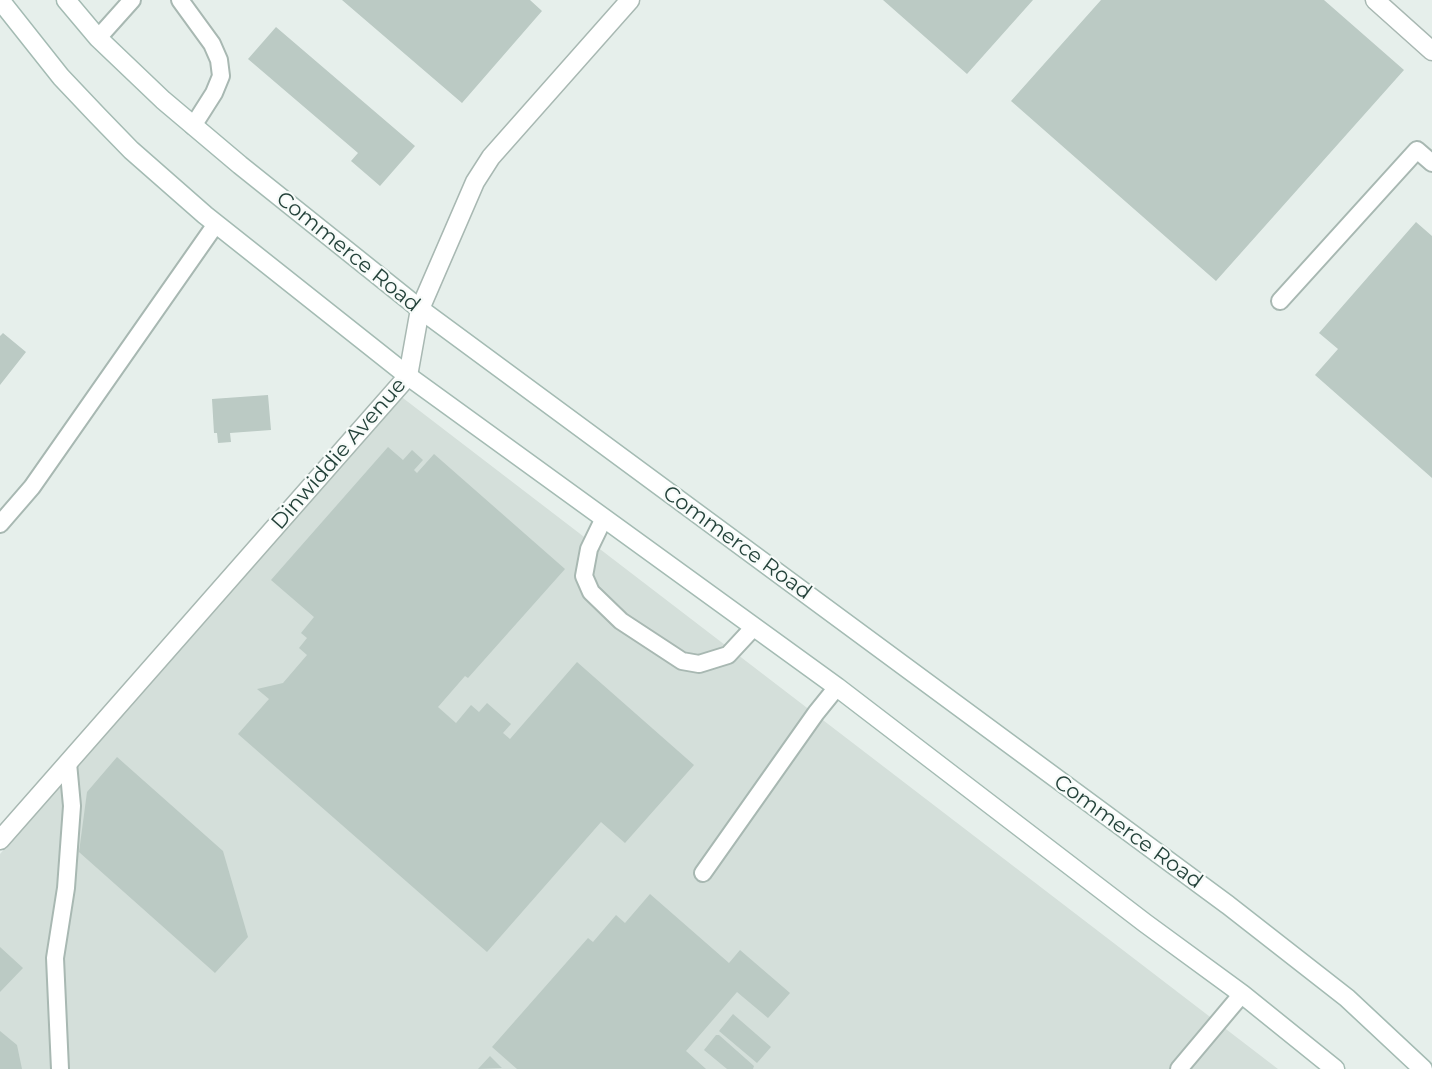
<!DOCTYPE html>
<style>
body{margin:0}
canvas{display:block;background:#e6efeb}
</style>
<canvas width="1432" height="1069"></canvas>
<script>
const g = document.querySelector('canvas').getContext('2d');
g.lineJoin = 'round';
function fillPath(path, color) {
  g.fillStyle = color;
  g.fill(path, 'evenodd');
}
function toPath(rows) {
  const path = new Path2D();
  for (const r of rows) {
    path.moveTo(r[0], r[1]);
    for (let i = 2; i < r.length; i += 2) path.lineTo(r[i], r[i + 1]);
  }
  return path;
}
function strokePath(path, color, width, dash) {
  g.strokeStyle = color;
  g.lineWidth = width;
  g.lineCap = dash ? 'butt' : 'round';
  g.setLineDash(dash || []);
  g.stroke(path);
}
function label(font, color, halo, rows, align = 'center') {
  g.font = font + ' Montserrat,sans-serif';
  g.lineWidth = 4.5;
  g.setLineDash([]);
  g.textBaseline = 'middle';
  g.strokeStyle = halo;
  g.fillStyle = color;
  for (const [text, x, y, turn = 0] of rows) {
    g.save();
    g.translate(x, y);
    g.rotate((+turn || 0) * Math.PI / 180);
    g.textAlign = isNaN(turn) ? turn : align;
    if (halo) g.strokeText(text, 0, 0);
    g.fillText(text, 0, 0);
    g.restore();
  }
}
const built = toPath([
 [399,395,1278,1069,0,1069,0,854]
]);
const building = toPath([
 [342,0,530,0,542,11,462,103],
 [883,0,1033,0,967,74],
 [1101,0,1324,0,1404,70,1216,281,1011,101],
 [276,27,415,146,380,186,351,161,358,153,248,59],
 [1416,222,1432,236,1432,478,1315,375,1338,349,1319,333],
 [3,333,26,352,0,385,0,336],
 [268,395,271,430,230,433,231,442,218,443,217,433,214,433,212,399],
 [388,447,403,460,412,450,423,460,414,470,417,473,434,454,565,569,468,678,465,676,438,707,456,723,471,705,479,712,487,703,511,724,503,733,510,739,577,662,694,765,625,843,601,822,487,952,238,734,269,699,257,689,283,683,307,655,299,648,307,638,301,633,314,617,271,580],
 [117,757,223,851,248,937,215,973,79,852,87,792],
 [650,894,729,963,740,950,790,993,768,1018,737,992,686,1051,706,1069,517,1069,492,1047,588,938,593,942,616,915,625,923],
 [0,947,23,968,0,992],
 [733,1014,771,1047,757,1063,719,1031],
 [0,1031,17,1045,22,1069,0,1069],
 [716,1035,719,1035,754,1066,753,1069,727,1069,704,1050],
 [490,1056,502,1068,478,1069]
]);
const lane = toPath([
 [180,0,212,44,219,60,221,76,214,93,193,126],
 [98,38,132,0],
 [1280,301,1417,150,1432,163],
 [604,518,589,549,584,576,591,592,621,621,682,661,699,664,728,655,754,627],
 [0,524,32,487,216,224],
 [703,873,816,713,837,687],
 [60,1069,55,958,66,888,72,806,68,763],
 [1179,1069,1242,994]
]);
const street = toPath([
 [1375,0,1432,51],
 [0,840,408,376,420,309,475,182,491,157,630,0]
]);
const secondary = toPath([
 [0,0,61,77,97,115,131,150,205,215,408,376,837,687,1145,923,1242,994,1335,1069],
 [66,0,98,38,163,100,240,165,420,309,1228,905,1347,998,1423,1069]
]);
const streetNames = [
 ["Commerce Road",348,252,39],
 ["Dinwiddie Avenue",339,454,-49],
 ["Commerce Road",737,543,36],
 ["Commerce Road",1128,832,36]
];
fillPath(built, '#d4dfda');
fillPath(building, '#bbcac4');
strokePath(lane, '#a8b8b2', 20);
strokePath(street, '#a8b8b2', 21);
strokePath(secondary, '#a4bbb3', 21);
strokePath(lane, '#fff', 16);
strokePath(street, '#fff', 18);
strokePath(secondary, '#fff', 18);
label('21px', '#24423a', '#f7fbf9', streetNames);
</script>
